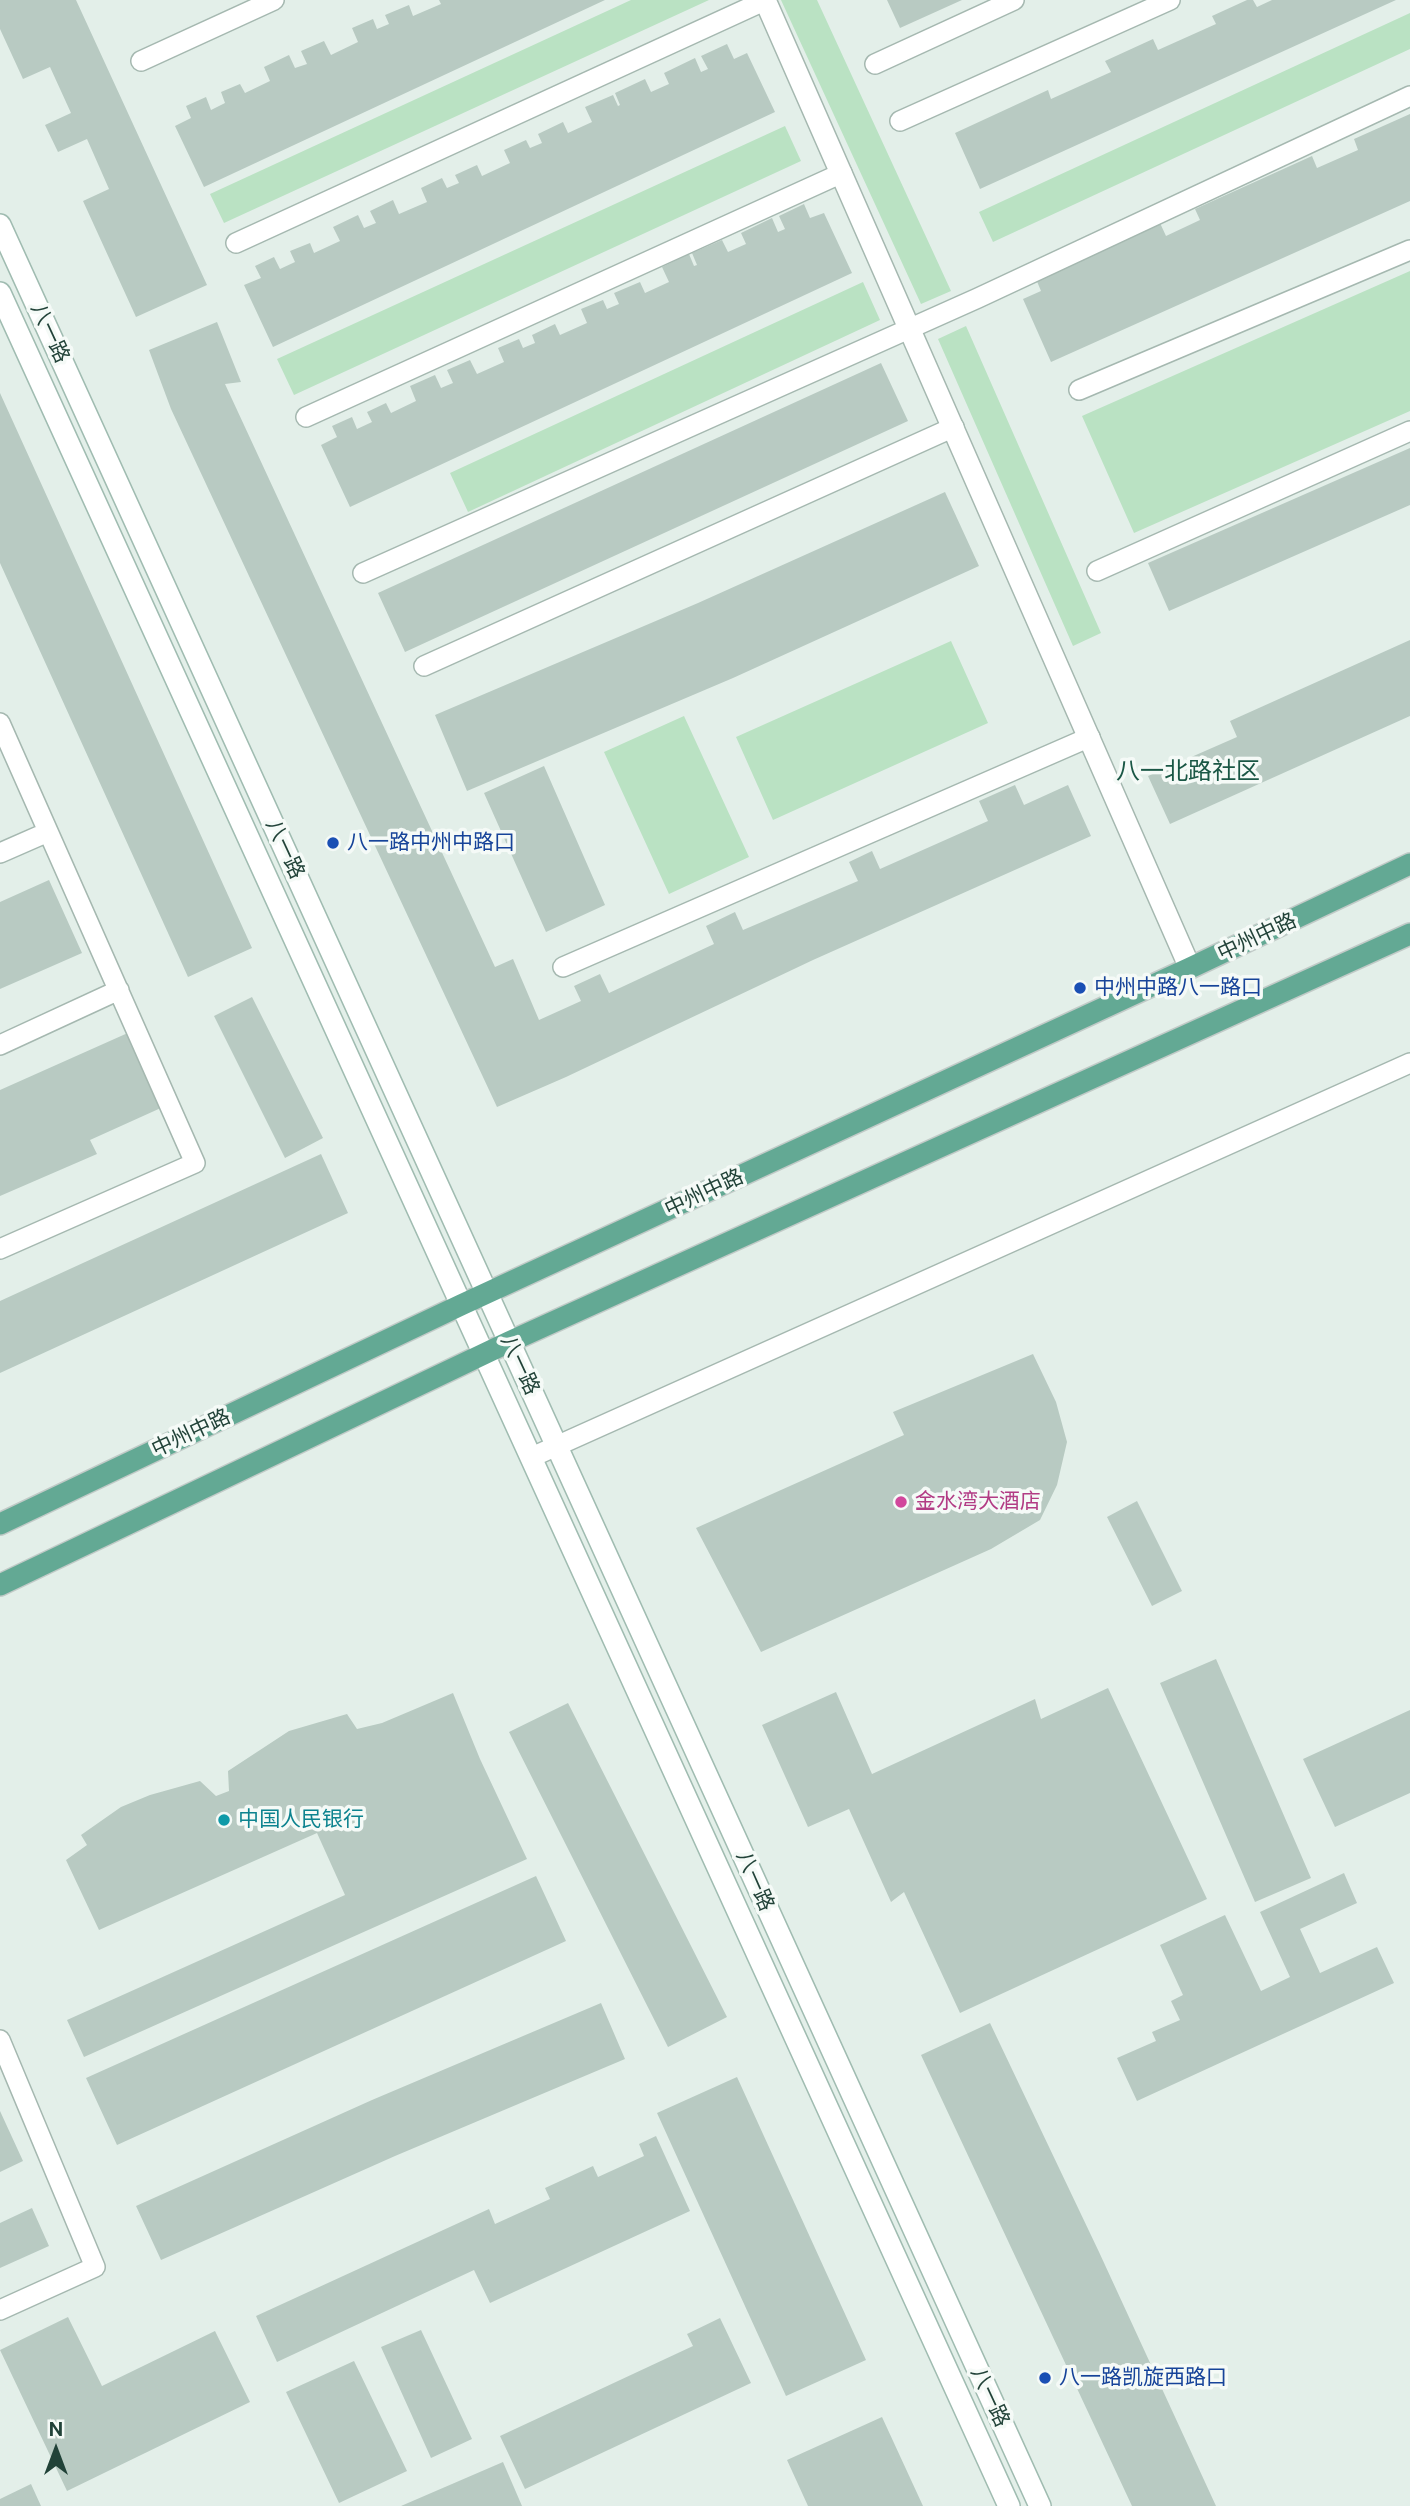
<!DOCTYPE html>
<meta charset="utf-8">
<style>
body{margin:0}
#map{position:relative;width:1410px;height:2506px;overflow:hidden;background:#e3efe9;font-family:"Public Sans",sans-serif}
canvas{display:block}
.north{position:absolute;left:21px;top:2415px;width:70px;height:70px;-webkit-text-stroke:5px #f5faf7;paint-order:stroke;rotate:0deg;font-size:19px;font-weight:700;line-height:28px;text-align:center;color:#214238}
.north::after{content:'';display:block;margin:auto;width:24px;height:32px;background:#214238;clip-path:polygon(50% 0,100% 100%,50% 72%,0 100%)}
</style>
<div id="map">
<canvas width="1410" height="2506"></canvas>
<div class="north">N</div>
</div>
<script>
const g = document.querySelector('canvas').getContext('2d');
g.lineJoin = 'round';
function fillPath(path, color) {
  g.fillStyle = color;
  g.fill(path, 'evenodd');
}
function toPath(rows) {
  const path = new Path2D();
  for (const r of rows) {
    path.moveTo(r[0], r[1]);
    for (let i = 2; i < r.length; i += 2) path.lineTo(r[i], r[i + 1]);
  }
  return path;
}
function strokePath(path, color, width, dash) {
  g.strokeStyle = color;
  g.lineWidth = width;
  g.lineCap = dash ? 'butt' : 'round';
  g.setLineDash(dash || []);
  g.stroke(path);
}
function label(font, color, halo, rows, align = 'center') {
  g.font = font + ' "Public Sans","Noto Sans SC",sans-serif';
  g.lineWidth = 7;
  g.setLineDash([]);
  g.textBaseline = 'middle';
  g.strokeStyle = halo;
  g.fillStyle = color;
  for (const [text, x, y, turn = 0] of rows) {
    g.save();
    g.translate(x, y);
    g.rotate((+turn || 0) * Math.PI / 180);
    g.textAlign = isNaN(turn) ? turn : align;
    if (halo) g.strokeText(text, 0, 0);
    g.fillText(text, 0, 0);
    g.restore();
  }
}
const green = toPath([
 [631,0,709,0,224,223,210,194],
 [781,0,817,0,951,291,921,304],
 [1410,13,1410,49,993,242,979,212],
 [785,126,801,161,294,395,277,359],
 [1410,271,1410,411,1134,533,1082,416],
 [863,282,880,320,468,512,450,473],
 [966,326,1101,633,1073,646,938,339],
 [951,641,988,723,773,820,736,737],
 [684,716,749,857,669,894,604,752]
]);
const building = toPath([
 [0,0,76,0,207,285,136,317,83,201,109,189,87,139,58,152,45,125,71,113,50,67,23,79,0,29],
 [439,0,605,0,204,187,175,126,191,118,186,106,206,97,211,110,225,103,221,92,240,84,245,93,270,81,264,67,289,55,295,68,307,64,301,51,324,41,331,55,358,42,352,28,373,19,377,29,389,24,385,15,409,5,413,16,441,4],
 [887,0,962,0,900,28],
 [1247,0,1253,0,1257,7,1272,0,1396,0,980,189,955,133,1048,90,1051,99,1111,72,1105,61,1153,39,1158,50,1216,24,1212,16],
 [727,44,734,59,747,53,775,112,273,347,244,285,261,278,255,266,274,257,280,269,295,262,290,251,310,243,314,253,340,241,333,227,358,215,364,228,376,223,370,211,393,200,399,214,427,202,421,188,442,178,447,188,459,183,455,175,477,165,482,176,510,163,504,150,526,140,530,148,542,143,538,134,563,122,568,133,592,122,585,107,613,95,618,106,620,105,615,93,645,79,651,92,669,84,664,73,695,58,701,72,708,69,701,56],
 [1410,114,1410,201,1051,362,1023,299,1041,291,1036,279,1160,223,1166,236,1200,220,1195,209,1312,156,1317,168,1358,150,1354,139],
 [804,204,810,218,824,213,852,273,350,507,321,445,337,437,332,426,352,417,357,429,372,422,367,412,386,403,391,413,416,401,410,386,435,375,441,388,453,383,447,370,470,360,477,374,504,362,498,348,519,339,523,348,535,343,532,335,555,324,560,335,587,323,581,309,603,300,607,309,619,304,614,293,640,282,645,293,669,282,662,267,689,254,694,266,697,265,692,253,722,240,728,252,746,244,741,233,772,218,778,232,785,229,779,216],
 [217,322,241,382,225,384,495,967,513,959,539,1020,581,1001,574,986,600,974,609,993,714,944,706,926,735,912,743,930,858,881,849,862,872,851,880,869,988,821,979,801,1015,785,1024,805,1068,785,1091,836,813,960,566,1077,497,1107,171,409,149,350],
 [881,363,908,421,405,652,378,593],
 [0,393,252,948,188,977,0,563],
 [1410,448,1410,505,1169,611,1148,563],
 [945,492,979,566,733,678,467,791,435,715,698,603],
 [1410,640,1410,716,1170,824,1148,776,1237,737,1230,721],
 [544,766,605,905,546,932,484,793],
 [49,880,82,953,0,989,0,902],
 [252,997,323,1138,285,1158,214,1016],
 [130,1032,163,1107,90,1140,97,1154,0,1196,0,1090],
 [321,1154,348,1213,0,1373,0,1301],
 [1033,1354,1056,1402,1067,1442,1057,1485,1040,1520,991,1549,761,1652,696,1528,904,1435,893,1412],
 [1137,1501,1182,1591,1152,1606,1107,1517],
 [1216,1659,1311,1878,1255,1902,1160,1683],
 [1108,1688,1207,1899,960,2013,904,1892,891,1902,849,1809,808,1827,762,1725,836,1692,872,1774,1035,1699,1041,1719],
 [453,1693,480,1759,527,1859,84,2057,67,2020,345,1895,317,1833,99,1930,66,1860,87,1845,81,1835,121,1807,150,1795,200,1781,216,1796,229,1791,228,1771,289,1731,347,1714,357,1729,382,1723],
 [568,1703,727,2017,668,2047,509,1732],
 [1410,1710,1410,1793,1335,1827,1303,1759],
 [1344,1873,1357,1903,1300,1929,1320,1973,1377,1947,1394,1983,1137,2101,1117,2058,1156,2041,1152,2032,1180,2020,1171,2001,1183,1995,1160,1945,1225,1915,1261,1991,1290,1977,1260,1912],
 [536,1876,566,1941,117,2145,86,2078],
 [601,2003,625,2059,395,2156,161,2260,136,2206,372,2100],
 [990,2023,1099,2252,1216,2506,1132,2506,921,2055],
 [737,2077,866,2360,786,2396,657,2113],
 [0,2111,23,2161,0,2172],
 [656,2136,690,2211,490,2303,474,2270,277,2362,256,2316,489,2209,495,2224,550,2199,545,2188,593,2166,598,2177,644,2156,639,2144],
 [32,2208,49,2246,0,2268,0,2223],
 [68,2317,102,2386,215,2331,250,2402,67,2491,0,2350],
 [720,2318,751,2383,525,2489,500,2436,693,2346,687,2334],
 [421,2330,472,2439,431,2458,381,2347],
 [354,2361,407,2471,339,2503,286,2392],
 [882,2417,923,2506,808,2506,787,2460],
 [503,2462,522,2506,401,2506],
 [31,2484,41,2506,0,2506,0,2499]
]);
const lane = toPath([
 [141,61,274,0],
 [875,64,1014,0],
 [900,121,1170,0],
 [236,243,766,0],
 [1079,390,1410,250],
 [306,417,842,173],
 [1097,571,1410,431],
 [363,573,978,298,1410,96],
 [424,666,954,427],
 [0,723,195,1163,0,1249],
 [0,853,48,832],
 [563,967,1090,737],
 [0,1045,119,990],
 [532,1457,1410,1063],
 [0,2040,95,2267,0,2310]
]);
const street = toPath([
 [765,0,1190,968]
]);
const secondary = toPath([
 [0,225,1040,2506],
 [0,293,1009,2506]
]);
const primary = toPath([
 [0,1524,461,1305,1190,968,1410,864],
 [0,1585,509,1342,1410,934]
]);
const markers = [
 [333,843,7,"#1a4fb4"],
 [1080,988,7,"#1a4fb4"],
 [901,1502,7,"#d1479c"],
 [224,1820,7,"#0f9aa8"],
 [1045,2378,7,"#1a4fb4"]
];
const streetNames = [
 ["八一路",50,333,65],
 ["八一路",285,849,65],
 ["中州中路",1257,937,-25],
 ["中州中路",704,1193,-25],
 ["八一路",520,1365,65],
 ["中州中路",191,1433,-25],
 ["八一路",755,1881,66],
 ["八一路",990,2397,65]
];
const transitNames = [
 ["八一路中州中路口",347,843],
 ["中州中路八一路口",1094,988],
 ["八一路凯旋西路口",1059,2378]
];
const hotelNames = [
 ["金水湾大酒店",915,1502]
];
const cultureNames = [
 ["中国人民银行",238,1820]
];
const quarterNames = [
 ["八一北路社区",1188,772]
];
fillPath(green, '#bae2c3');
fillPath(building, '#b8cac2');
strokePath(lane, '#a5b8b0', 22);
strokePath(street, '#a5b8b0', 24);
strokePath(secondary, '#a0bcb1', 24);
strokePath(primary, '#c1cac7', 24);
strokePath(lane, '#fff', 19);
strokePath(street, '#fff', 21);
strokePath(secondary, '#fff', 21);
strokePath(primary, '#63a994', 21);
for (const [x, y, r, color] of markers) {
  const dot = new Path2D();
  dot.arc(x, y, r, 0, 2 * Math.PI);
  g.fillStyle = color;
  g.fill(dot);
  strokePath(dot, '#f5faf7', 2.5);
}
label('21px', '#214238', '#f5faf7', streetNames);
label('21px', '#164399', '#f5faf7', transitNames, 'left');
label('21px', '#b23c85', '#f5faf7', hotelNames, 'left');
label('21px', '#0d838f', '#f5faf7', cultureNames, 'left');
label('24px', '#1a5745', '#f5faf7', quarterNames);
</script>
